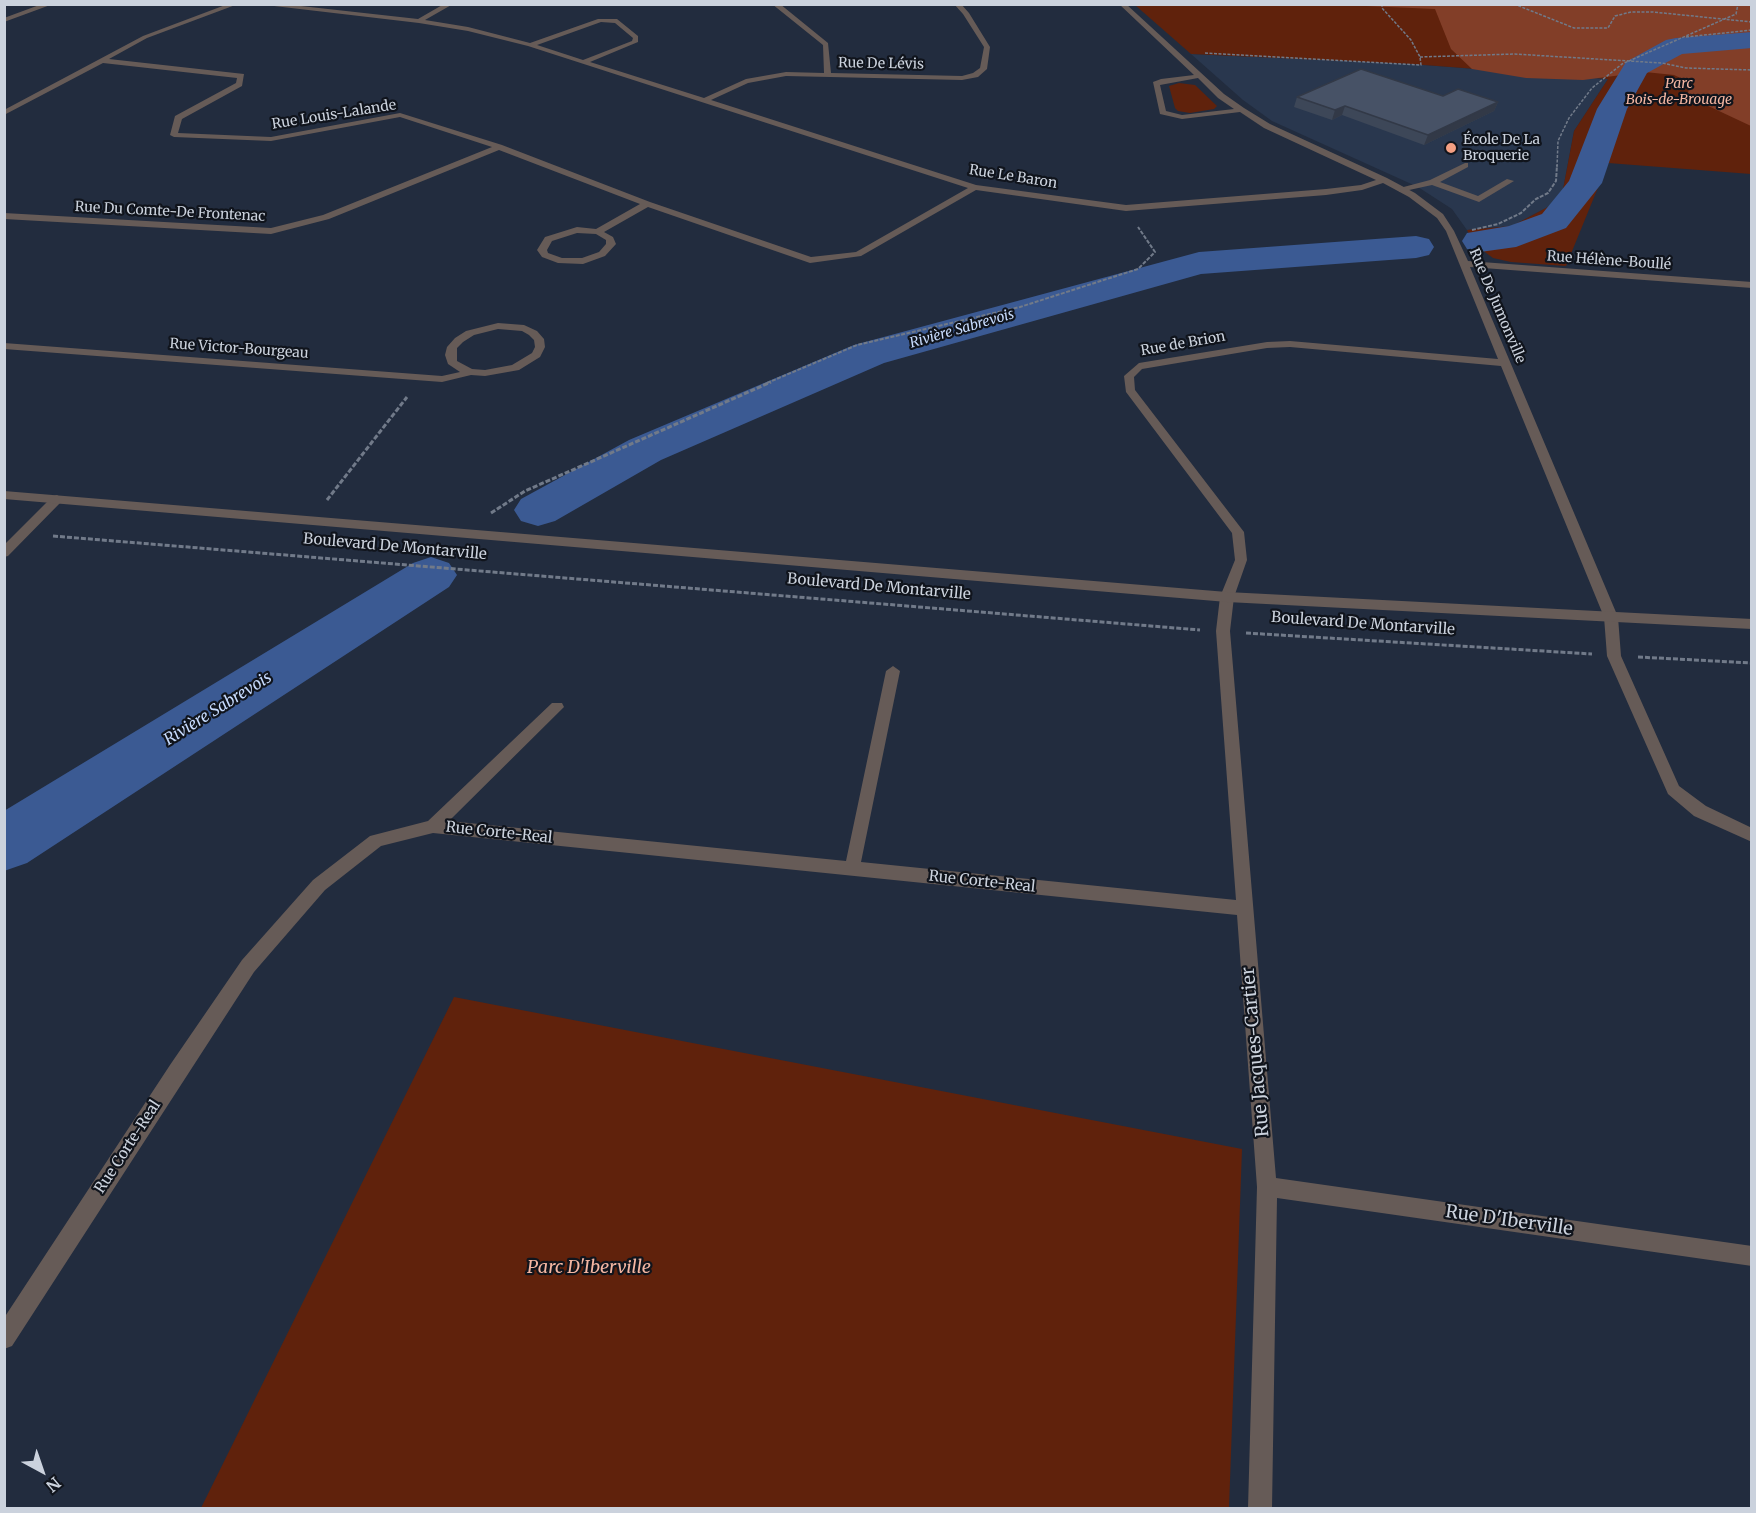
<!DOCTYPE html>
<meta charset="utf-8">
<style>
body{margin:0}
#map{position:relative;width:1756px;height:1513px;overflow:hidden;background:#222c3e;font-family:Merriweather,serif}
canvas{display:block}
.frame{position:absolute;inset:0;border:6px solid #cbd2dd;pointer-events:none}
.north{position:absolute;left:12px;top:1441px;width:60px;height:60px;-webkit-text-stroke:4px #10141c;paint-order:stroke;rotate:140deg;font-size:16px;font-weight:700;line-height:24px;text-align:center;color:#cbd2dd}
.north::after{content:'';display:block;margin:auto;width:21px;height:27px;background:#cbd2dd;clip-path:polygon(50% 0,100% 100%,50% 72%,0 100%)}
</style>
<div id="map">
<canvas width="1756" height="1513"></canvas>
<div class="frame"></div>
<div class="north">N</div>
</div>
<script>
const g = document.querySelector('canvas').getContext('2d');
g.lineJoin = 'round';
function fillPath(path, color) {
  g.fillStyle = color;
  g.fill(path, 'evenodd');
}
function toPath(rows) {
  const path = new Path2D();
  for (const r of rows) {
    path.moveTo(r[0], r[1]);
    for (let i = 2; i < r.length; i += 2) path.lineTo(r[i], r[i + 1]);
  }
  return path;
}
function strokePath(path, color, width, dash) {
  g.strokeStyle = color;
  g.lineWidth = width;
  g.lineCap = dash ? 'butt' : 'round';
  g.setLineDash(dash || []);
  g.stroke(path);
}
function label(font, color, halo, rows, align = 'center') {
  g.font = font + ' Merriweather,serif';
  g.lineWidth = 4.5;
  g.setLineDash([]);
  g.textBaseline = 'middle';
  g.strokeStyle = halo;
  g.fillStyle = color;
  for (const [text, x, y, turn = 0] of rows) {
    g.save();
    g.translate(x, y);
    g.rotate((+turn || 0) * Math.PI / 180);
    g.textAlign = isNaN(turn) ? turn : align;
    if (halo) g.strokeText(text, 0, 0);
    g.fillText(text, 0, 0);
    g.restore();
  }
}
const built = toPath([
 [1191,54,1411,64,1608,79,1574,131,1561,200,1512,226,1467,230,1452,209,1418,187,1272,121,1243,100]
]);
const green = toPath([
 [1135,5,1751,5,1751,174,1608,163,1566,266,1511,262,1493,258,1474,244,1467,230,1512,226,1561,200,1574,131,1608,79,1411,64,1191,54],
 [1179,83,1195,85,1217,106,1214,109,1190,113,1178,111,1175,108,1169,86],
 [454,997,1242,1149,1229,1508,201,1508]
]);
const forest = toPath([
 [1343,5,1751,5,1751,126,1687,96,1691,83,1674,75,1645,72,1583,80,1526,78,1472,69,1451,49,1435,9]
]);
const river = toPath([
 [1752,32,1752,48,1682,54,1647,73,1627,109,1602,183,1566,228,1516,247,1480,252,1467,249,1462,241,1467,233,1509,226,1542,214,1569,181,1597,109,1626,62,1666,40,1676,38,1752,32],
 [1416,236,1429,239,1434,247,1429,255,1416,258,1201,274,884,363,661,460,555,521,538,526,521,521,514,510,521,499,629,440,854,345,1199,252,1416,236],
 [431,557,449,563,457,575,449,587,27,863,4,871,4,811,413,563,431,557]
]);
const pathFar2 = toPath([
 [1514,4,1574,28,1608,28,1615,16,1631,12,1653,12,1752,22],
 [1686,37,1752,30],
 [1205,53,1421,65,1420,57,1411,40,1382,8,1382,4],
 [1420,57,1514,54,1662,63,1686,68,1752,70],
 [1557,167,1558,141,1569,118,1592,88,1622,64,1736,14,1738,4]
]);
const pathFar1 = toPath([
 [1472,230,1498,224,1521,213,1536,199,1548,193,1556,181,1557,165],
 [767,383,857,345,1020,307,1138,269,1155,252,1138,227]
]);
const path = toPath([
 [327,500,407,397],
 [491,513,525,491,771,382],
 [53,536,1200,630],
 [1246,633,1592,654],
 [1638,657,1752,663]
]);
const service = toPath([
 [1465,163,1468,163,1468,167,1440,182,1478,196,1507,179,1514,181,1479,202,1432,185,1400,192,1396,189,1430,180,1465,163]
]);
const minor = toPath([
 [42,4,53,4,4,22,4,18,42,4],
 [228,4,238,4,147,38,109,59,244,74,242,86,182,119,178,133,271,137,400,113,502,145,650,202,811,257,856,252,968,188,528,46,468,31,419,23,257,4,283,4,418,19,444,4,453,4,425,20,468,27,530,43,598,19,617,19,638,36,638,42,590,62,704,98,746,79,786,72,824,73,823,45,772,4,780,4,828,43,831,73,962,76,973,73,980,68,984,47,963,14,954,4,961,4,969,13,990,47,987,69,978,77,962,80,786,76,748,83,711,100,976,185,1126,205,1326,189,1361,185,1376,180,1264,128,1240,112,1182,119,1160,114,1153,82,1161,79,1194,75,1119,4,1126,4,1224,94,1244,108,1270,124,1387,178,1415,193,1443,214,1454,231,1468,261,1752,282,1752,288,1470,267,1618,617,1621,656,1679,786,1706,806,1752,828,1752,842,1694,816,1668,794,1607,656,1604,617,1501,366,1290,347,1267,348,1142,369,1134,377,1135,390,1244,532,1247,560,1234,597,1230,631,1276,1178,1752,1246,1752,1266,1277,1198,1272,1508,1248,1508,1257,1187,1237,915,433,833,381,846,325,890,254,972,12,1346,4,1349,4,1318,170,1065,242,960,313,880,370,836,428,821,552,703,562,703,564,707,449,821,846,861,886,671,893,666,900,671,861,862,1236,900,1216,631,1220,597,1235,560,1232,533,1126,392,1124,376,1139,363,1267,342,1290,341,1498,359,1446,231,1437,218,1409,197,1383,183,1362,190,1326,195,1126,211,976,190,861,256,810,263,648,207,604,232,613,237,616,244,605,256,583,264,558,263,542,257,537,250,545,237,577,227,596,229,640,204,499,150,329,219,271,234,4,219,4,213,271,228,323,215,492,147,400,117,271,141,174,137,170,135,175,116,236,83,237,78,103,63,4,115,4,110,143,36,228,4],
 [601,22,615,23,633,38,632,41,583,60,537,45,601,22],
 [1198,78,1218,98,1234,109,1182,115,1166,111,1160,85,1198,78],
 [577,233,596,234,606,240,606,244,599,252,582,258,562,258,548,253,547,250,552,241,577,233],
 [498,323,524,325,537,331,544,339,545,347,540,357,519,370,485,376,471,375,442,382,4,349,4,343,442,376,460,372,448,364,445,355,447,347,455,338,466,331,498,323],
 [498,329,522,331,529,335,534,340,535,347,532,353,512,365,485,370,472,369,457,361,457,348,463,342,474,335,498,329],
 [57,495,63,499,61,502,8,556,4,557,4,545,53,496,57,495]
]);
const tertiary = toPath([
 [4,491,1227,592,1752,619,1752,629,1227,602,4,499,4,491]
]);
const wall = toPath([
 [1443,96,1498,102,1494,111,1424,145,1342,115,1332,120,1294,107,1297,97]
]);
const shadedWall = toPath([
 [1498,102,1494,111,1424,145,1428,135],
 [1345,106,1342,115,1332,120,1335,110]
]);
const building = toPath([
 [1361,69,1443,96,1458,89,1498,102,1428,135,1345,106,1335,110,1297,97,1361,69]
]);
const markers = [
 [1451,148,6,"#f39f83"]
];
const farStreetnames = [
 ["Rue De Lévis",881,64,1],
 ["Rue Louis-Lalande",334,115,-9],
 ["Rue Le Baron",1013,177,9],
 ["Rue Du Comte-De Frontenac",170,212,3],
 ["Rue Hélène-Boullé",1609,261,4],
 ["Rue De Jumonville",1497,306,67],
 ["Rue de Brion",1183,344,-10],
 ["Rue Victor-Bourgeau",239,349,4]
];
const farParknames = [
 ["Parc",1679,84],
 ["Bois-de-Brouage",1679,100]
];
const farPoinames = [
 ["École De La",1463,140],
 ["Broquerie",1463,156]
];
const farWaternames = [
 ["Rivière Sabrevois",962,329,-16]
];
const streetNames = [
 ["Boulevard De Montarville",395,547,5],
 ["Boulevard De Montarville",879,587,5],
 ["Boulevard De Montarville",1363,624,4],
 ["Rue Corte-Real",499,833,6],
 ["Rue Corte-Real",982,882,6],
 ["Rue Corte-Real",128,1147,-57]
];
const waterNames = [
 ["Rivière Sabrevois",218,709,-32]
];
const nearStreetnames = [
 ["Rue Jacques-Cartier",1256,1052,-95],
 ["Rue D'Iberville",1509,1221,8]
];
const nearParknames = [
 ["Parc D'Iberville",589,1268]
];
fillPath(built, '#29374e');
fillPath(green, '#60220c');
fillPath(forest, '#823e28');
fillPath(river, '#3b5a93');
strokePath(pathFar2, '#717a89', 1.5, [3, 1.5]);
strokePath(pathFar1, '#717a89', 2, [4, 1.5]);
strokePath(path, '#717a89', 3, [5, 2]);
fillPath(service, '#665b57');
fillPath(minor, '#665b57');
fillPath(tertiary, '#665b57');
fillPath(wall, '#3d4758');
fillPath(shadedWall, '#323947');
fillPath(building, '#475266');
strokePath(building, '#323947', 1.5);
for (const [x, y, r, color] of markers) {
  const dot = new Path2D();
  dot.arc(x, y, r, 0, 2 * Math.PI);
  g.fillStyle = color;
  g.fill(dot);
  strokePath(dot, '#10141c', 2);
}
label('14px', '#cbd2dd', '#10141c', farStreetnames);
label('italic 14px', '#f4b6a2', '#10141c', farParknames);
label('14px', '#cbd2dd', '#10141c', farPoinames, 'left');
label('italic 14px', '#c7dbfd', '#10141c', farWaternames);
label('15px', '#cbd2dd', '#10141c', streetNames);
label('italic 16px', '#c7dbfd', '#10141c', waterNames);
label('18px', '#cbd2dd', '#10141c', nearStreetnames);
label('italic 18px', '#f4b6a2', '#10141c', nearParknames);
</script>
